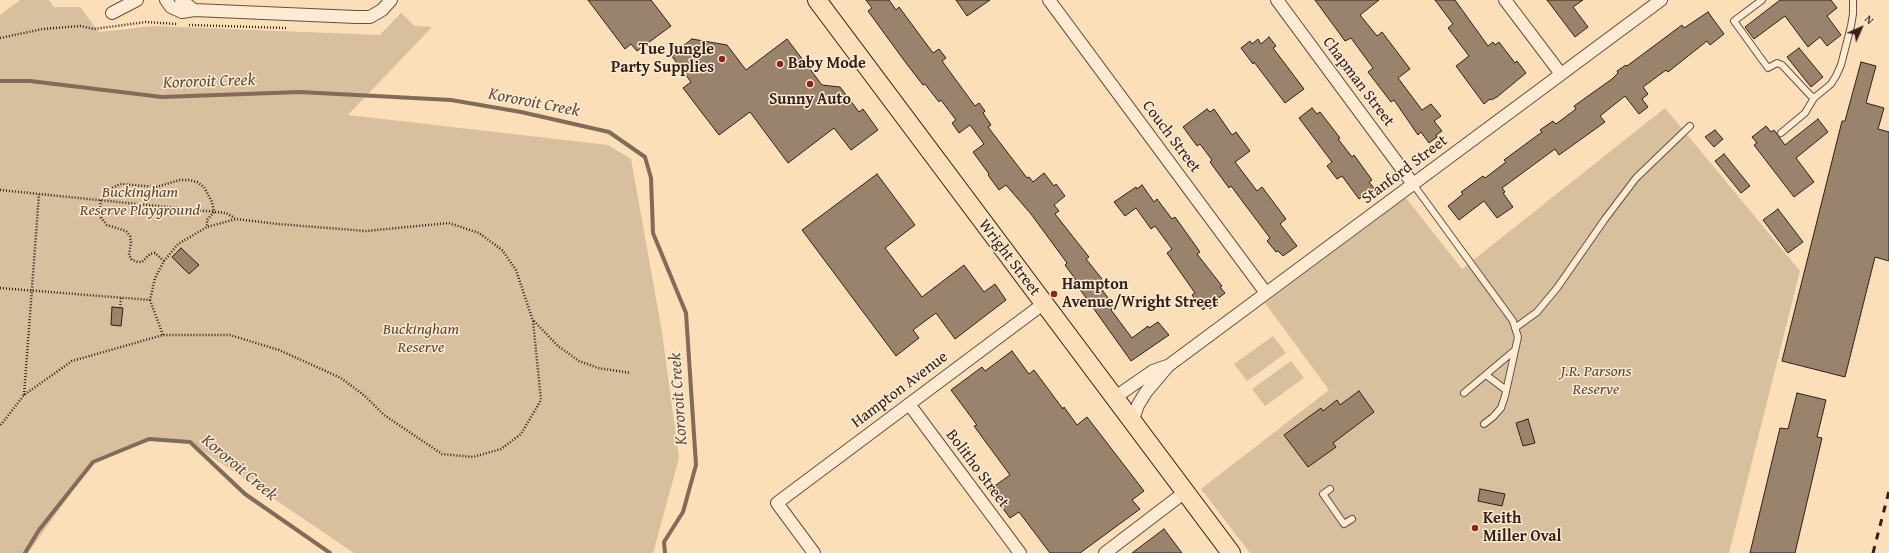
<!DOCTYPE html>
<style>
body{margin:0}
#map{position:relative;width:1889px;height:553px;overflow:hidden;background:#fadfb9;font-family:"Gentium Book Plus",serif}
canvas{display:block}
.north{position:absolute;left:1841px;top:8px;width:40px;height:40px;-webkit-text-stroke:3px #fcead2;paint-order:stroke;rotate:45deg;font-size:11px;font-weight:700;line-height:16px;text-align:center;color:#322019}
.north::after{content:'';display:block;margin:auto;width:14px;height:18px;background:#322019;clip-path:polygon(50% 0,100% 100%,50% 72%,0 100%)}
</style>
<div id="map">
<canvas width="1889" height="553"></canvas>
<div class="north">N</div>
</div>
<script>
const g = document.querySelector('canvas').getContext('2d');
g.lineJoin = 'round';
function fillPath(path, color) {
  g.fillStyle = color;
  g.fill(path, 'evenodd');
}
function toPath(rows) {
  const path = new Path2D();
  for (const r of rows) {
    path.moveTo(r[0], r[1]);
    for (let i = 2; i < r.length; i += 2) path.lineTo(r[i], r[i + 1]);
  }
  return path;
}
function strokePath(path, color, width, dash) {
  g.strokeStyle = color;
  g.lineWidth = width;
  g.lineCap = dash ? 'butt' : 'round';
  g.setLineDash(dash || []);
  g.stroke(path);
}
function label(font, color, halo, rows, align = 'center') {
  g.font = font + ' "Gentium Book Plus",serif';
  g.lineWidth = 3;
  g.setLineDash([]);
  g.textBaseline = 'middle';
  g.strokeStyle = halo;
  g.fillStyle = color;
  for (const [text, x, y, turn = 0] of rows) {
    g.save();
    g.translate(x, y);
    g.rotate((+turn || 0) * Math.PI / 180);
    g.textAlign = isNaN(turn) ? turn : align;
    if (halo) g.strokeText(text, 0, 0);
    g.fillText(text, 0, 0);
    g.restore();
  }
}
const green = toPath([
 [20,0,49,0,54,7,80,7,99,32,153,26,380,35,401,13,415,26,432,27,348,115,608,145,631,159,662,332,679,458,653,553,354,553,190,442,149,439,93,462,28,553,0,553,0,15],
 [1665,108,1800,271,1729,553,1250,553,1201,489,1329,390,1265,303,1406,198,1462,269],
 [1273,336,1286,353,1247,381,1234,364],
 [1291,361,1304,378,1265,406,1252,389]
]);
const stream = toPath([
 [0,81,30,81,162,97,300,92,451,100,521,112,609,132,645,157,651,178,653,233,686,313,696,465,683,512,664,542,665,553],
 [25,553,39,530,93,462,149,439,190,442,245,494,330,553]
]);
const building = toPath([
 [588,0,651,0,671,26,637,51,631,44,625,49,588,0],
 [866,0,889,0,896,10,899,7,933,53,939,49,946,58,942,61,975,106,979,103,985,111,983,113,991,125,988,127,1027,178,1029,177,1033,182,1044,173,1054,186,1056,184,1065,196,1054,205,1059,211,1055,214,1089,257,1086,259,1102,279,1097,283,1111,302,1109,303,1112,308,1111,310,1132,338,1148,326,1149,328,1158,322,1169,335,1131,361,1074,281,1076,280,1065,265,1067,263,1031,214,1006,185,999,190,988,175,989,174,973,152,984,144,970,125,959,133,952,123,956,120,941,100,939,102,925,84,923,85,906,63,868,11,872,8,866,0],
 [956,0,990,0,967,16,956,0],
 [1315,0,1379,0,1360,15,1377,36,1382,32,1410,69,1398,78,1422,110,1431,104,1441,116,1434,121,1442,131,1436,135,1437,137,1429,143,1421,132,1418,135,1394,100,1391,102,1368,72,1373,68,1351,38,1345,41,1315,0],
 [1435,0,1455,0,1488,46,1493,42,1495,45,1499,42,1515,63,1517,61,1526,73,1497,97,1491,100,1490,99,1484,104,1456,66,1469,56,1448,28,1453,24,1435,0],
 [1547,0,1583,0,1573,7,1588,27,1575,37,1547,0],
 [1780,0,1831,0,1837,8,1827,16,1841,35,1827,46,1820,37,1808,47,1785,16,1754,39,1745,27,1780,0],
 [1708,12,1724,34,1710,45,1707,41,1668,72,1666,70,1643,87,1648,94,1642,99,1648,107,1639,114,1625,96,1600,116,1605,122,1559,155,1555,149,1502,188,1505,192,1503,193,1513,207,1497,218,1484,201,1459,220,1448,206,1463,194,1461,192,1483,176,1485,178,1506,162,1504,160,1542,132,1540,130,1553,121,1556,124,1576,109,1574,106,1612,79,1618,73,1617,71,1626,65,1627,66,1682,25,1684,28,1708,12],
 [1269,37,1276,46,1273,48,1304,89,1285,103,1254,62,1253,64,1241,48,1250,41,1252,44,1258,39,1261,44,1269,37],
 [692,39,727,45,746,70,787,39,822,85,840,87,859,112,863,109,878,130,851,150,834,128,788,163,750,112,719,135,683,88,691,82,671,55,692,39],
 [1799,48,1823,77,1811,87,1787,57,1799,48],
 [1861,62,1876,66,1866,103,1884,108,1878,129,1889,132,1889,261,1875,257,1845,377,1782,361,1842,121,1845,121,1861,62],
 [1312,108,1317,114,1320,112,1340,138,1338,139,1352,157,1354,155,1372,180,1369,182,1374,188,1359,199,1342,176,1337,179,1327,166,1332,162,1299,118,1312,108],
 [1207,109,1210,112,1214,109,1232,135,1236,132,1250,151,1235,162,1257,191,1262,187,1286,219,1280,224,1297,246,1283,256,1278,251,1276,252,1267,241,1270,238,1231,186,1229,188,1210,162,1212,160,1200,144,1197,146,1183,127,1207,109],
 [1818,119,1828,132,1796,158,1814,182,1794,197,1754,145,1757,143,1752,137,1766,126,1771,132,1774,130,1785,145,1818,119],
 [1715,130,1723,139,1714,147,1705,137,1715,130],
 [1724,154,1750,186,1741,193,1715,161,1724,154],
 [877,174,915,225,885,248,922,297,964,265,984,292,995,284,1006,300,955,339,936,313,913,330,919,338,896,356,802,230,877,174],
 [1142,185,1154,202,1157,199,1172,219,1175,217,1200,252,1197,254,1222,286,1220,287,1225,293,1216,300,1218,302,1210,309,1207,306,1203,310,1192,295,1195,293,1167,253,1172,249,1155,226,1151,229,1136,208,1125,216,1114,202,1136,187,1137,189,1142,185],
 [1778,209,1803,242,1788,253,1763,220,1778,209],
 [181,248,199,265,189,274,172,257,181,248],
 [112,307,123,308,121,326,111,325,112,307],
 [1012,351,1029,374,1034,370,1063,409,1064,407,1077,425,1087,417,1144,491,1132,500,1140,509,1080,553,1050,553,1019,512,1010,518,989,490,1010,475,974,426,977,425,951,390,982,367,985,371,1012,351],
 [1359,391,1374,412,1333,443,1336,447,1308,467,1284,435,1321,408,1323,411,1337,400,1340,405,1359,391],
 [1797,393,1826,400,1817,437,1822,438,1795,553,1750,553,1780,428,1788,429,1797,393],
 [1528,419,1535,443,1523,446,1516,423,1528,419],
 [1480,489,1505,494,1502,506,1478,501,1480,489],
 [1164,529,1182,553,1132,553,1164,529]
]);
const path = toPath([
 [189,25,286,28],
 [0,38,43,29,80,26,94,29,146,22,178,24],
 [0,190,226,213,235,218],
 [164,261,155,253,150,254,142,262,138,262,132,260,129,255,131,242,130,236,126,231,107,225,99,215,101,200,107,191,120,184,156,187,180,180,189,180,197,182,204,187,212,202,214,212,207,220,207,227],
 [0,288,150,300,155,278,164,261,178,244,207,227,236,219,278,224,366,231,449,223,479,233,502,250,516,270,533,321,541,400,521,434,501,449,473,457,442,454,384,415,365,396,341,378,279,350,230,335,163,335,72,361,24,395,0,426],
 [150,300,163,335],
 [120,308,121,298],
 [534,321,558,346,579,361,598,368,631,373],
 [24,395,39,194]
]);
const service = toPath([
 [1762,0,1734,21,1768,68,1777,63,1782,65,1810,95,1814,98],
 [1781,133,1805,113,1814,98,1831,84,1836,76,1841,65,1851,26,1853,14,1853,0],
 [1413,184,1513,321,1518,337,1505,396,1501,408,1493,417,1484,424],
 [1515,328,1537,312,1557,288,1605,219,1636,178,1690,126],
 [1486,375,1506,390],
 [1464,393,1515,350],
 [1330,489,1323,494,1344,524,1352,519]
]);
const minor = toPath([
 [166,0,171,7,182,12,194,10,356,17,370,17,382,10,391,0],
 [181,0,194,10],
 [1049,0,1266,293],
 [1277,0,1413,184],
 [1505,0,1561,74],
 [112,13,137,0],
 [1114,398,1153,371,1167,366],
 [909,404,1020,553],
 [1132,422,1138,405,1146,392,1168,366,1661,0],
 [814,553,777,503,1043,304],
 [1105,553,1185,492]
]);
const primary = toPath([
 [817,0,1231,553]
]);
const rail = toPath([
 [1873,553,1889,491]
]);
const markers = [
 [722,59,4,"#8f2418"],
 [780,64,4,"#8f2418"],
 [810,84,4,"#8f2418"],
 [1054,294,4,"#8f2418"],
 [1475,528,4,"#8f2418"]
];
const poiNames = [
 ["Tue Jungle",714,50,"right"],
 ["Party Supplies",714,68,"right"],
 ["Baby Mode",788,64],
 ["Sunny Auto",810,100,"center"],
 ["Hampton",1062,285],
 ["Avenue/Wright Street",1062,303],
 ["Keith",1483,519],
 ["Miller Oval",1483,537]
];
const streetNames = [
 ["Chapman Street",1358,82,53],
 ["Couch Street",1171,137,53],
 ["Stanford Street",1405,170,-37],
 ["Wright Street",1009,258,53],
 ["Hampton Avenue",900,390,-37],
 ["Bolitho Street",977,469,53]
];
const parkNames = [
 ["Buckingham",140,193],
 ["Reserve Playground",140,211],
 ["Buckingham",421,330],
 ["Reserve",421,348],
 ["J.R. Parsons",1596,372],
 ["Reserve",1596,390]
];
const waterNames = [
 ["Kororoit Creek",209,82,-2],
 ["Kororoit Creek",534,103,11],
 ["Kororoit Creek",679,399,-94],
 ["Kororoit Creek",239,468,40]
];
fillPath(green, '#d8bf9e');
strokePath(stream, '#816c59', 4);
fillPath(building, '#9a836c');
strokePath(building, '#322019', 1);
strokePath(service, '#645041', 8);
strokePath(minor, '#645041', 14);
strokePath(primary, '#322019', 20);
strokePath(path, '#322019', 2.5, [1, 2]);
strokePath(service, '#fcead2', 6);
strokePath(minor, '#fcead2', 12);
strokePath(primary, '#fadfb9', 18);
strokePath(rail, '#322019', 3, [7, 7]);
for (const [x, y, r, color] of markers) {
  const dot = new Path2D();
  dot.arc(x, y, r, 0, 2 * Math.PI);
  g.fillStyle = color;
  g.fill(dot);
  strokePath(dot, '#fcead2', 1.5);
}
label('bold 16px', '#322019', '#fcead2', poiNames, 'left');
label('16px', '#322019', '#fcead2', streetNames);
label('italic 16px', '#5c483a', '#fcead2', parkNames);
label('italic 17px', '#604c3e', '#fcead2', waterNames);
</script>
